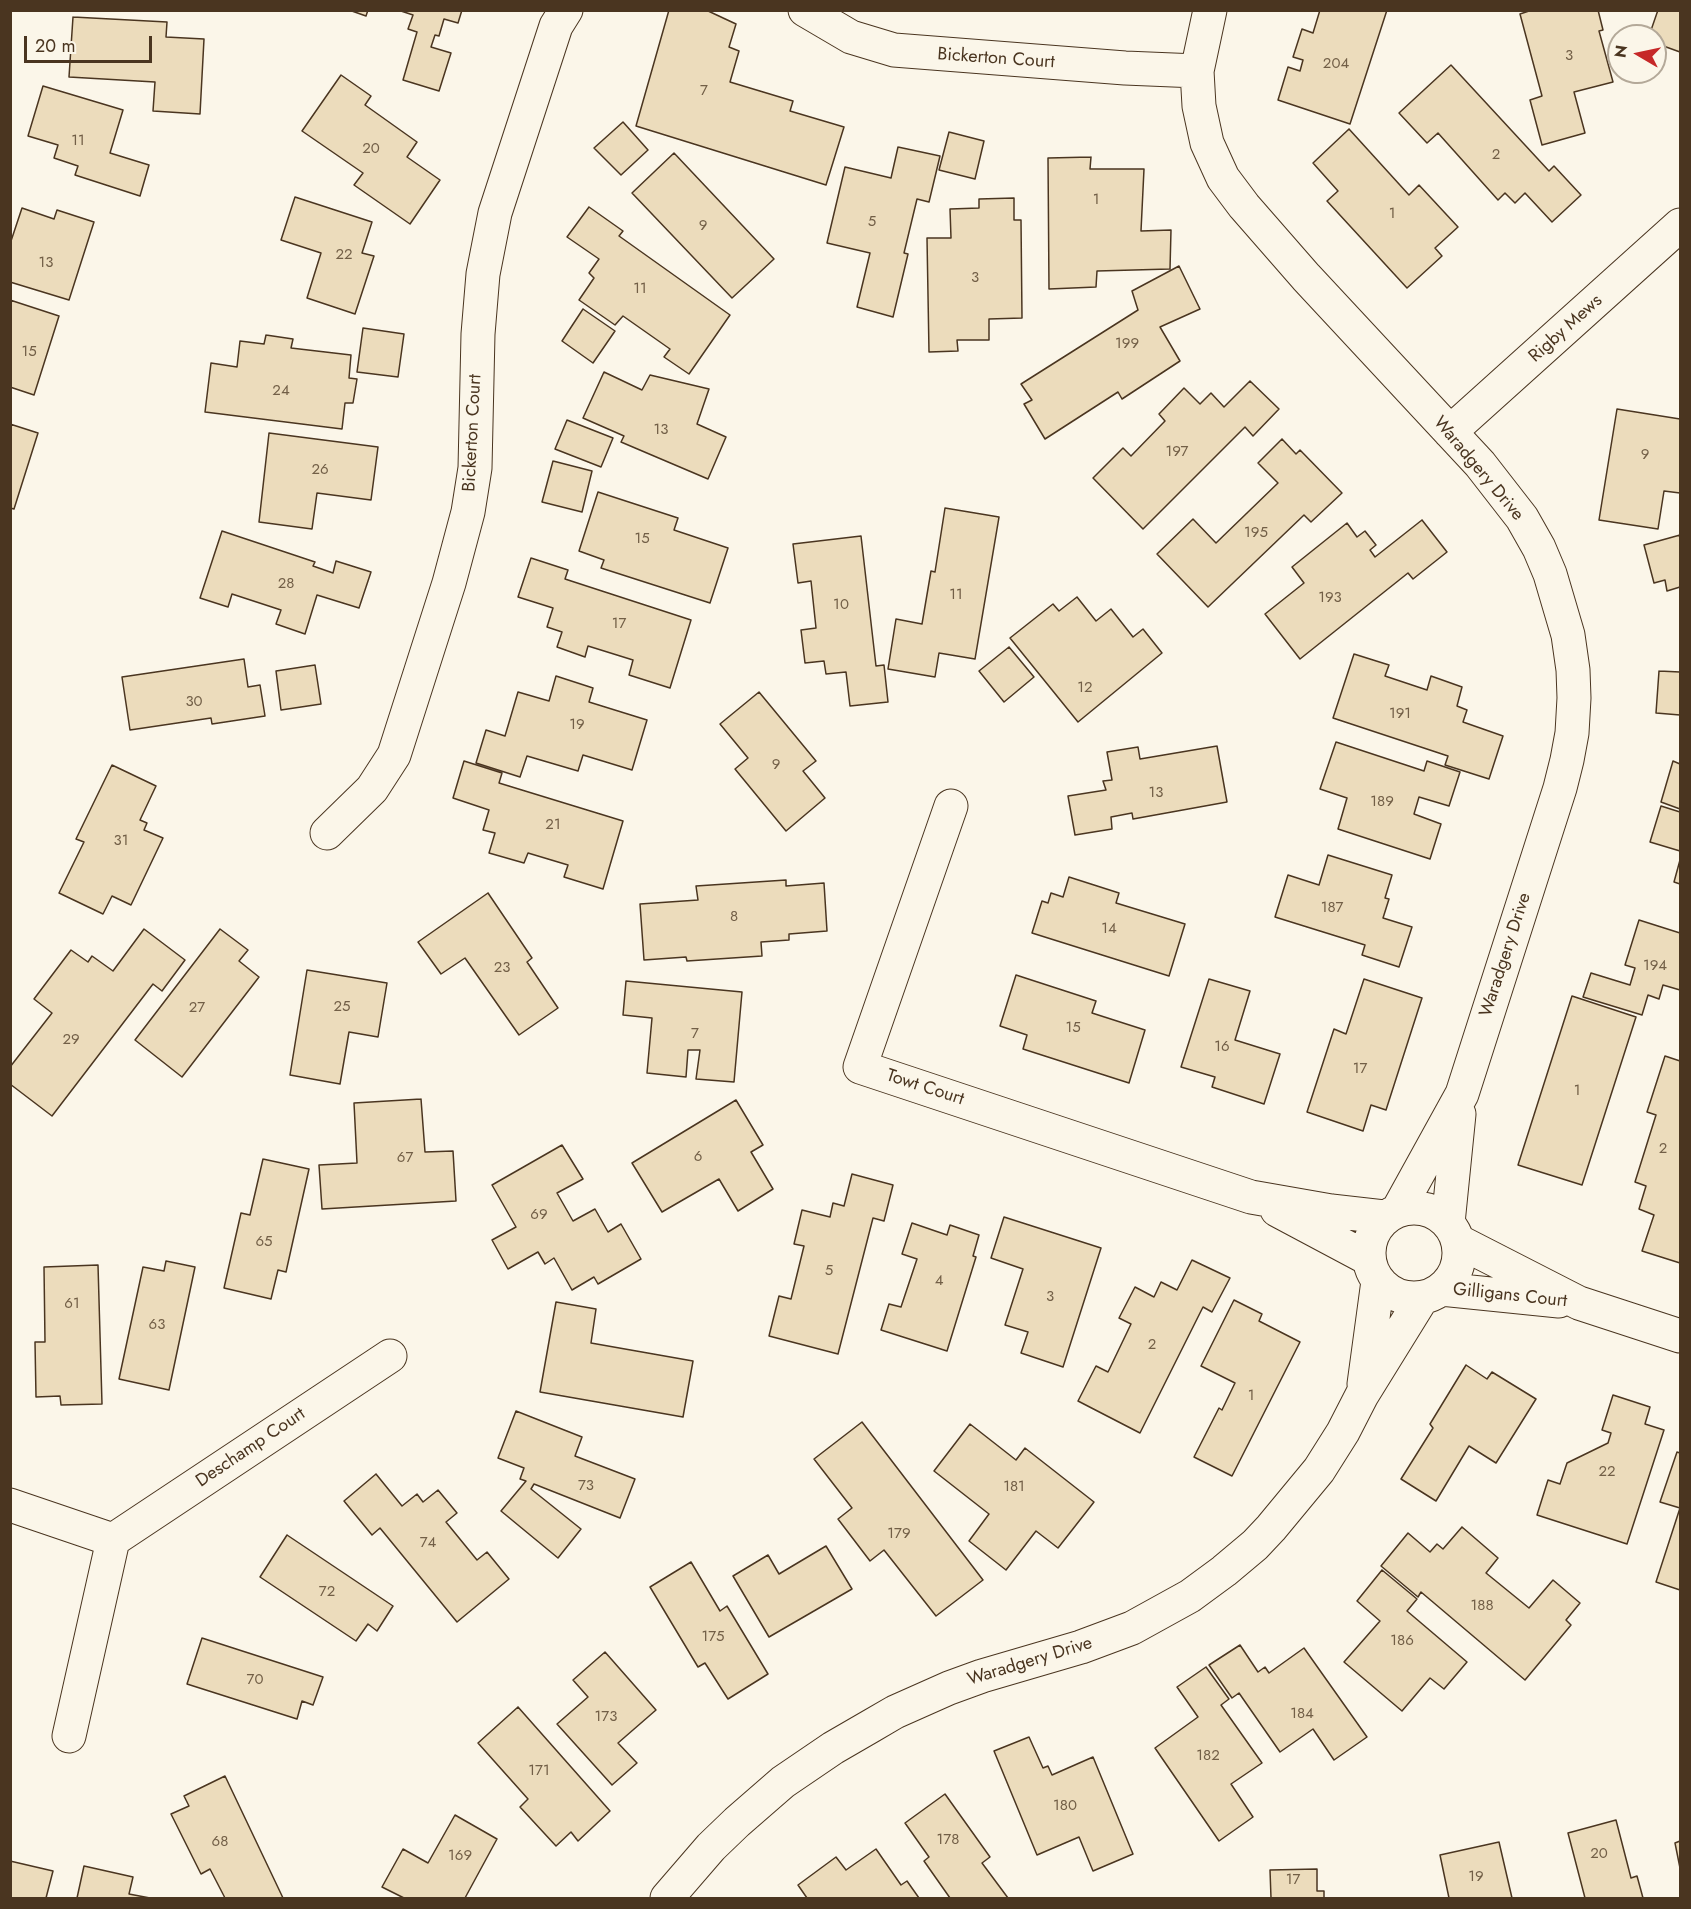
<!DOCTYPE html>
<style>
body{margin:0}
#map{position:relative;width:1691px;height:1909px;overflow:hidden;background:#fbf6e9;font-family:Jost,sans-serif}
canvas{display:block}
.frame{position:absolute;inset:0;border:12px solid #4a3520;pointer-events:none}
.north{position:absolute;left:1607px;top:24px;width:60px;height:60px;box-sizing:border-box;background:#fbf6e9;border:2px solid #b4a999;border-radius:50%;rotate:279deg;font-size:16px;font-weight:700;line-height:24px;text-align:center;color:#4a3520}
.north::after{content:'';display:block;margin:auto;width:21px;height:27px;background:#c62828;clip-path:polygon(50% 0,100% 100%,50% 72%,0 100%)}
.scale{position:absolute;left:24px;top:36px;width:128px;height:27px;box-sizing:border-box;border:3px solid #4a3520;border-top:0;padding-left:8px;font-size:18px;line-height:21px;white-space:nowrap;color:#4a3520;-webkit-text-stroke:4px #fbf6e9;paint-order:stroke}
</style>
<div id="map">
<canvas width="1691" height="1909"></canvas>
<div class="frame"></div>
<div class="north">N</div>
<div class="scale">20 m</div>
</div>
<script>
const g = document.querySelector('canvas').getContext('2d');
g.lineJoin = 'round';
function fillPath(path, color) {
  g.fillStyle = color;
  g.fill(path, 'evenodd');
}
function toPath(rows) {
  const path = new Path2D();
  for (const r of rows) {
    if (r.length === 3) {
      path.moveTo(r[0] + r[2], r[1]);
      path.arc(r[0], r[1], r[2], 0, 2 * Math.PI);
      continue;
    }
    path.moveTo(r[0], r[1]);
    for (let i = 2; i < r.length; i += 2) path.lineTo(r[i], r[i + 1]);
  }
  return path;
}
function strokePath(path, color, width, dash) {
  g.strokeStyle = color;
  g.lineWidth = width;
  g.lineCap = dash ? 'butt' : 'round';
  g.setLineDash(dash || []);
  g.stroke(path);
}
function label(font, color, halo, rows, align = 'center') {
  g.font = font + ' Jost,sans-serif';
  g.lineWidth = 4.5;
  g.setLineDash([]);
  g.textBaseline = 'middle';
  g.strokeStyle = halo;
  g.fillStyle = color;
  for (const [text, x, y, turn = 0] of rows) {
    g.save();
    g.translate(x, y);
    g.rotate((+turn || 0) * Math.PI / 180);
    g.textAlign = isNaN(turn) ? turn : align;
    if (halo) g.strokeText(text, 0, 0);
    g.fillText(text, 0, 0);
    g.restore();
  }
}
const building = toPath([
 [349,10,368,10,366,16,349,10],
 [398,10,462,10,458,23,444,19,439,36,435,35,431,47,451,53,439,91,403,80,417,32,408,29,413,15,398,10],
 [669,10,706,10,736,24,729,47,739,51,730,82,793,101,790,111,844,127,826,185,636,126,669,10],
 [1320,10,1387,10,1350,124,1278,100,1288,67,1300,71,1303,60,1293,57,1302,29,1313,33,1320,10],
 [1532,10,1598,10,1603,30,1599,31,1613,82,1574,92,1585,133,1542,145,1530,100,1542,96,1520,14,1532,10],
 [1658,10,1680,10,1680,52,1655,43,1655,36,1649,36,1658,10],
 [73,17,167,22,166,37,204,39,200,114,153,111,155,82,69,77,73,17],
 [1451,65,1549,171,1554,166,1581,195,1552,222,1525,193,1515,203,1505,193,1498,200,1438,133,1427,143,1399,113,1451,65],
 [341,75,371,96,365,105,417,142,407,157,440,180,410,224,354,185,363,173,302,131,341,75],
 [43,86,123,110,110,153,149,165,140,196,75,175,78,166,54,158,58,145,28,136,43,86],
 [623,122,648,150,621,175,594,148,623,122],
 [1349,129,1409,195,1419,185,1458,227,1435,248,1442,256,1407,288,1327,201,1338,191,1313,163,1349,129],
 [949,132,984,141,975,179,939,170,949,132],
 [898,147,940,156,929,202,917,199,904,253,908,254,893,317,857,307,870,253,827,243,845,167,891,178,898,147],
 [674,153,774,259,732,298,632,193,674,153],
 [1091,157,1090,169,1144,169,1141,231,1171,230,1170,269,1097,271,1096,287,1049,289,1048,158,1091,157],
 [295,197,372,222,362,253,374,256,355,314,307,298,321,253,281,240,295,197],
 [1014,198,1014,220,1021,220,1022,318,989,319,989,340,957,340,958,351,929,352,927,238,951,238,950,209,979,208,979,199,1014,198],
 [589,207,623,231,619,236,730,315,689,374,664,357,670,349,623,316,615,325,579,300,594,278,589,273,599,259,567,237,589,207],
 [22,208,54,219,57,210,94,222,69,300,10,282,10,244,22,208],
 [1179,266,1200,309,1160,327,1180,361,1122,399,1118,392,1045,439,1024,404,1032,400,1021,384,1138,310,1132,291,1179,266],
 [10,300,59,316,34,395,10,387,10,300],
 [583,309,615,331,593,363,562,341,583,309],
 [363,328,404,334,398,377,357,372,363,328],
 [266,335,293,339,291,348,351,355,349,378,357,379,353,403,345,403,342,429,205,412,211,363,237,367,240,341,264,344,266,335],
 [604,372,642,390,650,375,709,389,697,424,726,437,708,479,621,442,624,436,583,418,604,372],
 [1250,381,1279,409,1253,436,1245,427,1143,529,1093,478,1123,448,1131,456,1165,421,1159,414,1184,388,1200,404,1211,393,1224,407,1250,381],
 [1617,409,1680,419,1680,493,1664,491,1658,529,1599,520,1617,409],
 [567,420,613,438,601,467,555,449,567,420],
 [10,424,38,433,14,509,10,508,10,424],
 [269,433,378,447,371,500,317,493,312,529,259,522,269,433],
 [1282,439,1296,454,1300,450,1342,493,1311,522,1304,515,1208,607,1157,554,1193,519,1216,543,1278,483,1258,463,1282,439],
 [553,461,592,471,582,512,542,502,553,461],
 [598,492,678,518,674,530,728,548,710,603,601,568,604,560,579,551,598,492],
 [945,508,999,517,975,659,939,653,935,677,888,669,896,619,922,624,931,571,935,572,945,508],
 [1422,520,1447,552,1413,579,1408,573,1300,659,1265,614,1304,583,1292,567,1347,523,1357,537,1365,531,1376,545,1370,550,1375,557,1422,520],
 [222,531,315,562,313,566,333,573,336,561,371,572,359,608,317,595,305,634,276,624,281,610,232,594,228,607,200,598,222,531],
 [1680,535,1680,587,1667,591,1665,580,1654,583,1644,545,1680,535],
 [861,536,876,666,884,665,888,702,850,706,846,672,826,674,824,661,805,663,801,630,816,628,811,581,798,583,793,544,861,536],
 [531,558,568,570,565,579,691,620,670,688,629,675,633,660,588,646,585,657,557,647,562,632,547,627,553,608,518,597,531,558],
 [1077,597,1096,621,1111,609,1133,637,1143,629,1162,653,1078,722,1010,638,1053,604,1059,611,1077,597],
 [1009,647,1034,677,1004,702,979,671,1009,647],
 [1354,654,1389,665,1385,676,1427,690,1431,676,1462,687,1457,706,1467,710,1463,722,1503,736,1489,779,1445,765,1448,756,1333,718,1354,654],
 [244,659,248,687,260,685,265,716,212,724,211,718,130,730,122,677,244,659],
 [315,665,321,704,281,710,276,671,315,665],
 [1659,671,1680,672,1680,715,1656,713,1659,671],
 [556,676,593,688,589,702,647,720,632,770,583,755,578,771,527,756,520,777,476,763,486,730,505,736,518,692,549,701,556,676],
 [759,692,816,761,803,771,825,798,786,831,735,769,748,758,720,724,759,692],
 [1336,742,1424,771,1427,761,1460,772,1449,806,1419,797,1414,814,1441,824,1430,859,1338,829,1347,798,1320,789,1336,742],
 [1217,746,1227,802,1133,819,1132,813,1111,817,1112,829,1075,835,1068,796,1106,790,1103,781,1112,780,1107,752,1138,747,1140,759,1217,746],
 [464,761,502,773,499,783,623,821,603,889,564,877,568,865,528,853,524,863,489,853,495,833,483,830,489,810,453,798,464,761],
 [1673,761,1680,764,1680,809,1661,802,1673,761],
 [112,765,156,786,140,820,147,823,144,830,163,838,131,905,112,896,103,914,59,893,84,842,76,839,112,765],
 [1661,806,1680,812,1680,851,1650,842,1661,806],
 [1328,855,1392,875,1385,898,1389,899,1383,918,1412,927,1399,967,1362,955,1365,945,1275,917,1288,875,1319,885,1328,855],
 [1680,860,1680,884,1674,882,1680,860],
 [1069,877,1119,893,1116,903,1185,924,1169,976,1032,933,1042,901,1048,903,1051,893,1063,897,1069,877],
 [786,880,786,886,824,883,827,931,789,934,789,940,761,942,762,956,687,961,686,957,644,960,640,904,698,900,696,886,786,880],
 [488,893,532,958,527,962,558,1008,519,1035,465,958,441,974,418,942,488,893],
 [1639,920,1680,933,1680,990,1663,985,1659,999,1648,995,1642,1015,1583,997,1591,973,1630,985,1635,968,1625,965,1639,920],
 [144,929,185,960,162,991,153,984,52,1116,10,1084,10,1067,52,1013,34,999,71,950,88,962,92,956,113,971,144,929],
 [220,929,248,950,239,961,259,977,182,1077,135,1040,220,929],
 [307,970,387,983,378,1037,349,1032,340,1084,290,1075,307,970],
 [1016,975,1096,1001,1092,1013,1145,1030,1129,1083,1023,1049,1027,1035,1000,1026,1016,975],
 [1209,979,1250,991,1235,1040,1280,1054,1264,1104,1212,1087,1215,1077,1181,1067,1209,979],
 [1364,979,1422,998,1386,1110,1371,1105,1363,1131,1307,1112,1334,1029,1346,1034,1364,979],
 [626,981,742,992,734,1082,696,1079,700,1050,688,1050,686,1077,647,1073,652,1018,623,1015,626,981],
 [1572,996,1636,1017,1582,1185,1518,1165,1572,996],
 [1665,1056,1680,1061,1680,1263,1642,1251,1654,1215,1639,1209,1646,1186,1635,1182,1656,1115,1647,1112,1665,1056],
 [421,1099,425,1152,453,1151,456,1201,322,1209,319,1165,357,1163,354,1103,421,1099],
 [736,1100,763,1145,751,1152,773,1189,738,1211,719,1179,662,1212,632,1163,736,1100],
 [562,1145,583,1179,557,1193,573,1221,595,1209,608,1232,621,1224,641,1259,598,1284,594,1277,572,1290,554,1258,545,1264,538,1252,508,1269,492,1240,516,1227,492,1185,562,1145],
 [263,1159,309,1169,286,1272,278,1270,271,1299,224,1288,241,1213,250,1215,263,1159],
 [852,1174,893,1185,884,1221,873,1218,838,1354,769,1336,779,1296,791,1299,804,1246,794,1244,802,1210,830,1217,833,1203,844,1206,852,1174],
 [1004,1217,1101,1248,1063,1367,1021,1353,1028,1332,1005,1325,1023,1269,991,1258,1004,1217],
 [912,1223,947,1235,950,1225,979,1235,973,1256,976,1257,947,1351,881,1330,889,1304,901,1307,917,1259,902,1254,912,1223],
 [1192,1260,1230,1278,1212,1312,1203,1307,1140,1433,1078,1401,1096,1366,1108,1372,1131,1324,1119,1318,1135,1287,1154,1297,1161,1282,1177,1290,1192,1260],
 [166,1261,195,1267,169,1390,119,1379,143,1267,164,1271,166,1261],
 [98,1265,102,1404,61,1405,60,1396,36,1397,35,1342,45,1342,44,1267,98,1265],
 [1234,1300,1262,1314,1259,1321,1300,1342,1232,1476,1194,1457,1219,1408,1222,1410,1235,1383,1201,1366,1234,1300],
 [556,1302,596,1309,591,1343,693,1361,683,1417,540,1392,556,1302],
 [1466,1365,1487,1379,1492,1372,1536,1399,1496,1463,1469,1446,1436,1501,1401,1479,1433,1428,1430,1424,1466,1365],
 [1613,1395,1650,1407,1645,1424,1664,1430,1627,1544,1537,1515,1548,1480,1560,1484,1567,1463,1608,1443,1611,1433,1602,1430,1613,1395],
 [516,1411,582,1437,575,1456,635,1479,620,1518,534,1484,531,1489,581,1529,558,1558,501,1511,526,1481,520,1479,524,1468,498,1458,516,1411],
 [862,1422,983,1580,936,1616,884,1550,870,1561,838,1519,852,1508,814,1459,862,1422],
 [970,1424,1016,1460,1025,1448,1094,1502,1058,1548,1036,1531,1006,1570,969,1541,989,1514,934,1471,970,1424],
 [1677,1452,1680,1453,1680,1590,1656,1582,1680,1508,1660,1502,1677,1452],
 [376,1474,402,1506,417,1494,423,1502,438,1490,457,1513,446,1522,477,1560,487,1552,509,1579,457,1622,380,1528,372,1535,344,1501,376,1474],
 [1462,1527,1498,1558,1486,1573,1529,1608,1553,1580,1580,1603,1566,1620,1571,1625,1525,1680,1421,1592,1418,1597,1381,1566,1408,1533,1430,1552,1437,1544,1443,1549,1462,1527],
 [287,1535,393,1606,377,1631,368,1624,356,1641,260,1577,287,1535],
 [826,1546,852,1589,769,1637,733,1576,768,1555,779,1574,826,1546],
 [691,1562,720,1611,727,1606,768,1674,728,1699,705,1663,698,1667,650,1587,691,1562],
 [1382,1570,1417,1599,1407,1611,1467,1662,1444,1689,1430,1678,1402,1711,1344,1662,1380,1621,1357,1601,1382,1570],
 [202,1638,323,1677,313,1705,302,1701,297,1719,187,1684,202,1638],
 [1240,1645,1258,1672,1265,1667,1269,1673,1304,1648,1367,1737,1334,1760,1313,1729,1280,1752,1239,1693,1232,1698,1209,1665,1240,1645],
 [605,1652,656,1710,618,1743,637,1763,612,1785,557,1724,588,1697,573,1680,605,1652],
 [1206,1667,1229,1699,1221,1705,1262,1763,1231,1784,1253,1817,1219,1841,1155,1748,1198,1717,1177,1687,1206,1667],
 [518,1707,610,1811,578,1841,571,1832,556,1846,520,1807,528,1799,478,1743,518,1707],
 [1029,1737,1043,1768,1048,1766,1052,1775,1093,1757,1133,1854,1093,1871,1079,1837,1037,1855,994,1751,1029,1737],
 [225,1776,283,1898,225,1898,210,1869,201,1874,171,1814,189,1806,184,1796,225,1776],
 [945,1794,990,1857,982,1863,1008,1898,950,1898,924,1861,929,1857,905,1823,945,1794],
 [455,1815,497,1839,465,1898,404,1898,382,1887,403,1849,428,1863,455,1815],
 [1616,1820,1631,1878,1637,1876,1643,1898,1585,1898,1568,1833,1616,1820],
 [1680,1841,1680,1868,1675,1843,1680,1841],
 [1499,1842,1512,1898,1449,1898,1440,1855,1499,1842],
 [876,1849,901,1885,907,1881,919,1898,807,1898,798,1885,836,1857,846,1870,876,1849],
 [10,1861,53,1871,46,1898,10,1898,10,1861],
 [84,1866,133,1877,129,1894,150,1898,77,1898,84,1866],
 [1317,1869,1317,1891,1324,1891,1324,1898,1271,1898,1270,1870,1317,1869]
]);
const minor = toPath([
 [805,10,851,37,894,50,1125,68,1197,71],
 [1210,10,1197,71,1199,106,1207,143,1223,178,1244,206,1306,277,1480,464,1522,518,1539,548,1550,574,1568,635,1573,670,1574,698,1572,733,1567,760,1560,788,1462,1094,1398,1210],
 [1450,432,1680,225],
 [951,806,860,1067,1251,1197,1331,1211,1384,1217],
 [327,833,372,789,394,755,449,583,468,512,475,468,478,334,483,274,495,213,556,26,566,10],
 [1414,1253,45],
 [1277,1210,1369,1259],
 [1448,1223,1459,1114],
 [1458,1241,1579,1303,1680,1336],
 [1441,1289,1559,1301],
 [1364,1384,1378,1281],
 [10,1505,113,1540],
 [69,1736,113,1540,390,1356],
 [667,1898,711,1847,737,1822,783,1782,833,1748,871,1726,895,1712,949,1688,982,1676,1081,1647,1132,1628,1190,1596,1224,1571,1255,1545,1271,1528,1319,1470,1343,1432,1362,1395,1422,1298]
]);
const numberNames = [
 ["3",1569,56],
 ["204",1336,64],
 ["7",704,91],
 ["11",78,141],
 ["20",371,149],
 ["2",1496,155],
 ["1",1096,200],
 ["1",1392,214],
 ["5",872,222],
 ["9",703,226],
 ["22",344,255],
 ["13",46,263],
 ["3",975,278],
 ["11",640,289],
 ["199",1127,344],
 ["15",29,352],
 ["24",281,391],
 ["13",661,430],
 ["197",1177,452],
 ["9",1645,455],
 ["26",320,470],
 ["195",1256,533],
 ["15",642,539],
 ["28",286,584],
 ["11",956,595],
 ["193",1330,598],
 ["10",841,605],
 ["17",619,624],
 ["12",1085,688],
 ["30",194,702],
 ["191",1400,714],
 ["19",577,725],
 ["9",776,765],
 ["13",1156,793],
 ["189",1382,802],
 ["21",553,825],
 ["31",121,841],
 ["187",1332,908],
 ["8",734,917],
 ["14",1109,929],
 ["194",1655,966],
 ["23",502,968],
 ["25",342,1007],
 ["27",197,1008],
 ["15",1073,1028],
 ["7",695,1034],
 ["29",71,1040],
 ["16",1222,1047],
 ["17",1360,1069],
 ["1",1577,1091],
 ["2",1663,1149],
 ["6",698,1157],
 ["67",405,1158],
 ["69",539,1215],
 ["65",264,1242],
 ["5",829,1271],
 ["4",939,1281],
 ["3",1050,1297],
 ["61",72,1304],
 ["63",157,1325],
 ["2",1152,1345],
 ["1",1251,1396],
 ["22",1607,1472],
 ["73",586,1486],
 ["181",1014,1487],
 ["179",899,1534],
 ["74",428,1543],
 ["72",327,1592],
 ["188",1482,1606],
 ["175",713,1637],
 ["186",1402,1641],
 ["70",255,1680],
 ["184",1302,1714],
 ["173",606,1717],
 ["182",1208,1756],
 ["171",539,1771],
 ["180",1065,1806],
 ["178",948,1840],
 ["68",220,1842],
 ["20",1599,1854],
 ["169",460,1856],
 ["19",1476,1877],
 ["17",1293,1880]
];
const streetNames = [
 ["Bickerton Court",996,59,4],
 ["Rigby Mews",1566,329,-42],
 ["Bickerton Court",473,433,-87],
 ["Waradgery Drive",1478,469,50],
 ["Waradgery Drive",1506,955,-72],
 ["Towt Court",925,1088,18],
 ["Gilligans Court",1510,1296,6],
 ["Deschamp Court",251,1448,-34],
 ["Waradgery Drive",1030,1662,-17]
];
fillPath(building, '#ecdcbc');
strokePath(building, '#4a3520', 1.5);
strokePath(minor, '#4a3520', 35);
strokePath(minor, '#fbf6e9', 33);
label('15px', '#725f47', null, numberNames);
label('18px', '#4a3520', '#fbf6e9', streetNames);
</script>
